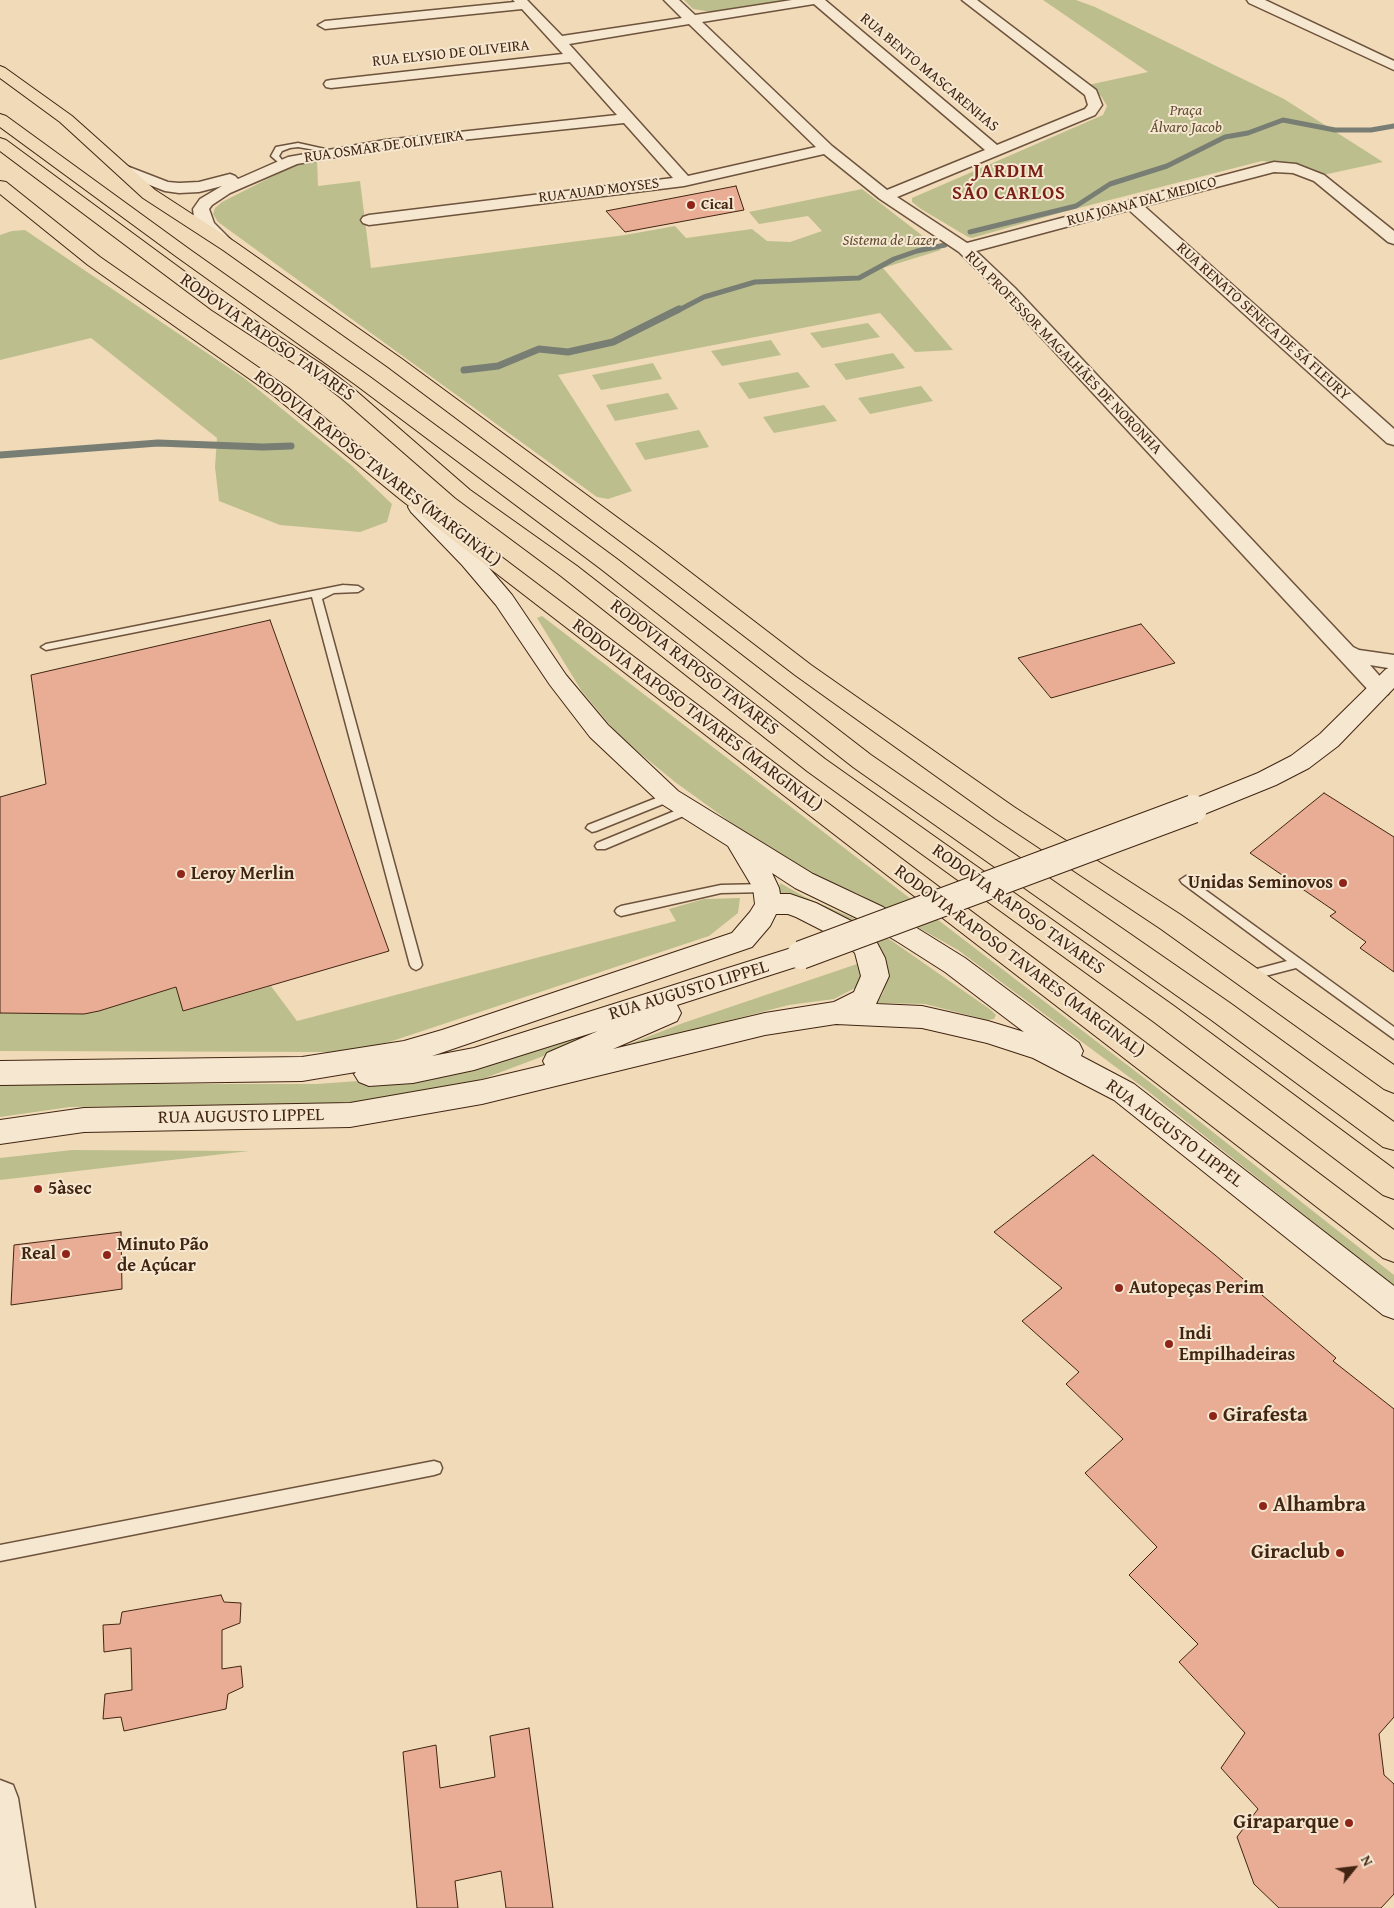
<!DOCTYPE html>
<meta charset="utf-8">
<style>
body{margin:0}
#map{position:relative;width:1394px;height:1908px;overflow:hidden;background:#f1dab8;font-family:"Gentium Book Plus",serif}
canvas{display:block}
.north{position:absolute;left:1329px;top:1843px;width:50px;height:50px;-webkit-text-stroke:4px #f6e7d1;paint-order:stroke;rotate:61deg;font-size:14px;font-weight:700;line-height:20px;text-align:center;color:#412512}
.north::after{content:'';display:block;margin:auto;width:18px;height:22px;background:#412512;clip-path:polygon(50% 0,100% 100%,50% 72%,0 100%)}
</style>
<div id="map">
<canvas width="1394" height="1908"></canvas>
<div class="north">N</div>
</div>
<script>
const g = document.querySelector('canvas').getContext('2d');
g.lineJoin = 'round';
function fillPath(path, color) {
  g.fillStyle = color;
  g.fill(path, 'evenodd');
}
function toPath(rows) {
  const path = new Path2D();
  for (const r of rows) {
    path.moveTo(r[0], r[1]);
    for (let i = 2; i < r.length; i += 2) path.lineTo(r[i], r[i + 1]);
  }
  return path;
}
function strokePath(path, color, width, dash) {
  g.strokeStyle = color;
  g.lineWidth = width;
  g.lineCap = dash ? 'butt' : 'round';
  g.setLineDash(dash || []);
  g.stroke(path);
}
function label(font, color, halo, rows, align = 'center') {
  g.font = font + ' "Gentium Book Plus",serif';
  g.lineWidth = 4;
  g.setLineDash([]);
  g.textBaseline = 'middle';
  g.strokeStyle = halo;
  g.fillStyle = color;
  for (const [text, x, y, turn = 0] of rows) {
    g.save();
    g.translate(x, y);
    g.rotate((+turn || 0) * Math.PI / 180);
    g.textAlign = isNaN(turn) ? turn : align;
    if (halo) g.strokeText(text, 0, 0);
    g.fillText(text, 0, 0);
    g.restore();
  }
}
const green = toPath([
 [684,0,786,0,711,12,693,9],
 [1043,0,1076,0,1095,7,1284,99,1383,162,1323,175,1292,165,1262,161,1063,212,972,238,968,237,921,209,912,202,912,198,1103,115,1107,106,1101,96,1088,85,1148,72],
 [317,158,318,186,360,181,371,268,625,235,675,226,686,238,752,229,767,241,790,242,822,231,808,216,759,224,749,212,862,189,941,250,883,268,953,350,915,352,880,313,558,375,632,491,608,499,597,497,218,222,213,214,215,208,222,202,293,166],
 [25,230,244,378,351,465,392,504,387,522,360,532,280,525,219,501,215,467,217,438,91,338,0,360,0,235,12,231],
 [868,323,880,337,822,348,810,333],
 [771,340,781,355,722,366,711,351],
 [893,353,905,368,846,380,834,364],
 [653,363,662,379,601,390,592,375],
 [798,372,810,387,749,399,738,383],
 [921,386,933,401,870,414,858,398],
 [668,393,678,409,615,421,606,405],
 [824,405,837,421,774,433,763,417],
 [699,430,709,447,645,460,635,443],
 [542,616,1152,1084,1394,1275,1394,1286,1144,1088,958,950,861,895,810,874,740,829,675,782,620,737,581,690,537,618],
 [780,883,805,897,851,917,892,941,991,1010,996,1015,994,1019,987,1020,925,1004,877,1003,883,993,888,975,797,901,779,892],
 [740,898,738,913,709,936,371,1048,333,1052,0,1051,0,1013,84,1014,99,1011,177,987,183,1011,271,986,297,1021,676,921,669,909,704,899],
 [857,964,861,977,855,988,834,999,789,1005,614,1050,683,1023],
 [595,1028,602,1034,485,1078,448,1090,343,1104,70,1107,0,1117,0,1084,317,1084,426,1076],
 [72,1150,249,1151,0,1180,0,1158]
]);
const streamFar1 = toPath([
 [970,232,1076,206,1110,184,1167,166,1225,137,1248,133,1283,120,1335,130,1371,130,1394,126],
 [677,311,704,297,755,282,859,278,894,259,917,251,945,245]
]);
const stream = toPath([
 [464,370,498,366,539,349,568,352,613,342,679,309],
 [0,455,158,443,263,447,291,446]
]);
const building = toPath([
 [736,186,744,210,625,232,606,211,736,186],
 [270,620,389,951,183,1011,176,987,99,1011,84,1014,0,1013,0,797,46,784,31,675,270,620],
 [1141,624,1175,663,1051,698,1018,658,1141,624],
 [1324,793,1394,837,1394,972,1360,948,1366,942,1330,916,1336,912,1250,853,1324,793],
 [1093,1155,1215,1255,1336,1358,1333,1361,1394,1409,1394,1717,1379,1734,1384,1775,1394,1784,1394,1894,1381,1908,1279,1908,1254,1884,1237,1837,1258,1809,1221,1768,1245,1733,1179,1662,1198,1644,1129,1575,1157,1547,1085,1473,1123,1439,1066,1384,1079,1372,1022,1321,1062,1288,994,1232,1093,1155],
 [121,1232,122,1289,11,1305,14,1245,121,1232],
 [221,1595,224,1602,241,1603,240,1623,222,1630,222,1669,241,1666,243,1687,228,1694,226,1709,124,1731,121,1717,103,1719,105,1694,132,1690,131,1648,104,1652,103,1625,120,1624,122,1612,221,1595],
 [529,1728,553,1908,506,1908,501,1871,455,1881,458,1908,417,1908,403,1752,436,1745,440,1788,495,1777,490,1736,529,1728]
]);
const lane = toPath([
 [298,143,325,149,321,151,298,147,290,148,282,151,279,156,282,160,278,162,271,156,276,147,298,143],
 [343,585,358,586,363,589,358,592,334,593,322,599,422,965,420,968,416,970,412,968,410,965,312,597,46,650,41,647,46,644,343,585],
 [669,793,673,794,675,797,673,800,596,831,592,832,586,828,588,825,669,793],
 [689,805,693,806,695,809,693,812,605,849,597,849,595,846,597,843,689,805],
 [1186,876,1394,1027,1394,1039,1296,968,1246,981,1242,979,1240,976,1242,973,1287,961,1182,883,1180,880,1186,876],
 [766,884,772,888,766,892,721,893,621,916,617,914,615,911,617,908,621,906,721,885,766,884],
 [434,1461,440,1463,442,1468,440,1473,434,1475,0,1561,0,1545,434,1461]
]);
const street = toPath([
 [513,0,527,0,562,36,682,18,664,0,679,0,695,15,792,0,825,0,997,145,1085,109,1088,105,1085,95,962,0,977,0,1096,90,1102,105,1095,115,897,197,967,243,1274,162,1296,164,1324,175,1394,231,1394,244,1388,242,1314,181,1293,173,1274,172,1144,206,1394,429,1394,445,1387,443,1129,210,976,251,1015,288,1353,647,1359,650,1394,655,1394,669,1370,665,1391,689,1388,694,1380,696,1372,694,1003,296,959,252,880,199,824,154,684,186,369,225,363,223,361,220,363,217,369,215,673,178,624,123,385,148,297,164,230,193,212,205,209,209,214,223,237,246,235,249,229,251,223,249,201,229,194,217,193,209,200,199,222,186,199,192,179,193,165,191,119,173,116,170,119,167,124,165,168,182,179,183,199,182,230,174,235,176,238,179,288,157,385,140,617,115,570,62,331,88,326,87,324,84,326,81,331,80,563,54,522,9,325,29,318,25,325,21,515,2,513,0],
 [814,4,985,150,887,190,832,146,702,22,814,4],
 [689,24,816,147,688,176,569,44,689,24],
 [1247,0,1265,0,1394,61,1394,70,1249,3,1247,0],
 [0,1780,13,1785,18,1798,35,1908,0,1908,0,1780]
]);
const secondary = toPath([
 [419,501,427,502,478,555,512,595,566,675,608,725,678,791,813,874,883,907,965,958,1079,1043,1083,1051,1081,1056,1134,1084,1394,1286,1394,1319,1383,1315,1114,1100,1033,1058,987,1043,922,1028,836,1024,765,1035,482,1104,350,1127,84,1132,0,1144,0,1120,84,1108,350,1103,482,1080,545,1065,543,1061,547,1053,598,1031,474,1070,413,1083,369,1086,359,1082,354,1074,356,1072,302,1081,0,1085,0,1061,302,1057,404,1041,442,1030,732,933,750,912,755,904,753,888,728,846,660,803,590,737,550,685,496,605,462,565,411,512,408,507,411,502,419,501],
 [772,873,795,888,863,921,898,942,945,972,1024,1032,988,1021,922,1006,876,1004,889,976,885,958,875,939,861,926,816,903,790,894,780,894,779,888,772,873],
 [776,914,788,914,796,917,841,940,855,953,861,976,854,992,834,1002,765,1013,613,1049,677,1021,681,1013,677,1005,811,962,815,955,811,948,801,945,474,1048,432,1056,752,947,770,926,776,914],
 [1394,666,1394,688,1338,746,1309,768,1276,785,1202,815,1193,818,1184,815,1180,809,1184,803,1258,773,1291,756,1320,734,1386,669,1394,666]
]);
const highway = toPath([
 [0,66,5,68,72,116,155,190,235,242,402,359,656,546,811,665,1014,807,1181,915,1394,1065,1394,1093,1384,1089,1161,929,996,819,795,675,640,556,388,367,223,250,143,198,60,122,0,78,0,66],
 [0,114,6,116,189,249,370,377,617,559,871,755,1230,1003,1394,1122,1394,1150,1383,1147,1210,1019,853,767,601,569,356,385,177,257,0,127,0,114],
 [0,138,6,140,226,302,323,365,355,390,470,490,577,566,825,759,1174,1006,1394,1169,1394,1199,1383,1195,1154,1022,807,771,561,576,456,498,341,398,309,373,212,310,0,151,0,138],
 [0,181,6,182,100,257,288,388,414,491,1394,1230,1394,1262,1383,1258,400,499,274,396,88,265,0,194,0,181]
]);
const secondaryBridge = toPath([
 [801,955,1193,809]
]);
const markers = [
 [691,205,5,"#8f2418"],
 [181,874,5,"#8f2418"],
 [1343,883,5,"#8f2418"],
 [38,1189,5,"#8f2418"],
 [66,1254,5,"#8f2418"],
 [107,1255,5,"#8f2418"],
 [1119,1288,5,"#8f2418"],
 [1169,1344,5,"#8f2418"],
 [1213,1416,5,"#8f2418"],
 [1263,1506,5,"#8f2418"],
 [1340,1553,5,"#8f2418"],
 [1349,1823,5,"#8f2418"]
];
const farStreetnames = [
 ["RUA ELYSIO DE OLIVEIRA",451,54,-6],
 ["RUA BENTO MASCARENHAS",929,73,40],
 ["RUA OSMAR DE OLIVEIRA",384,147,-8],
 ["RUA AUAD MOYSES",599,191,-7],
 ["RUA JOANA DAL MEDICO",1142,202,-15],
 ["RUA RENATO SENECA DE SÁ FLEURY",1263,322,42],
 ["RUA PROFESSOR MAGALHÃES DE NORONHA",1063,353,46]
];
const farParknames = [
 ["Praça",1186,111],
 ["Álvaro Jacob",1186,128],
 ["Sistema de Lazer",890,241]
];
const farPoinames = [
 ["Cical",701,205]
];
const streetNames = [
 ["RODOVIA RAPOSO TAVARES",267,338,35],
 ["RODOVIA RAPOSO TAVARES (MARGINAL)",377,469,38],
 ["RODOVIA RAPOSO TAVARES",694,668,38],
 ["RODOVIA RAPOSO TAVARES (MARGINAL)",697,716,37],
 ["RODOVIA RAPOSO TAVARES",1018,910,36],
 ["RODOVIA RAPOSO TAVARES (MARGINAL)",1019,962,37],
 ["RUA AUGUSTO LIPPEL",689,991,-17],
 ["RUA AUGUSTO LIPPEL",241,1117,-1],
 ["RUA AUGUSTO LIPPEL",1174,1134,37]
];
const poiNames = [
 ["Leroy Merlin",191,874],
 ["Unidas Seminovos",1333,883,"right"],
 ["5àsec",48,1189],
 ["Minuto Pão",117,1245],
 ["de Açúcar",117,1266],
 ["Real",56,1254,"right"],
 ["Autopeças Perim",1129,1288],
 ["Indi",1179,1334],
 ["Empilhadeiras",1179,1355]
];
const farDistrictnames = [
 ["JARDIM",1009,172],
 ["SÃO CARLOS",1009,194]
];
const nearPoinames = [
 ["Girafesta",1223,1416],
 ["Alhambra",1273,1506],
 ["Giraclub",1330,1553,"right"],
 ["Giraparque",1339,1823,"right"]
];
fillPath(green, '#bcbf8d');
strokePath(streamFar1, '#787e74', 5);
strokePath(stream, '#787e74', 7);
fillPath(building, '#e8ad94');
strokePath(building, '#412512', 1);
strokePath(lane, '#6d523c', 3);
strokePath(street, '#6d523c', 3);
strokePath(secondary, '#412512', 2);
strokePath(highway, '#412512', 2);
fillPath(lane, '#f6e7d1');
fillPath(street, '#f6e7d1');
fillPath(secondary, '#f6e7d1');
fillPath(highway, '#f1dab8');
strokePath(secondaryBridge, '#412512', 30, []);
strokePath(secondaryBridge, '#f6e7d1', 28);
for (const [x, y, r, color] of markers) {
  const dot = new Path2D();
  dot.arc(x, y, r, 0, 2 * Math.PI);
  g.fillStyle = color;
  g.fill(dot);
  strokePath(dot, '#f6e7d1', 2);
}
label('15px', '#412512', '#f6e7d1', farStreetnames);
label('italic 15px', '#604c31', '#f6e7d1', farParknames);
label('bold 15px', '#412512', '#f6e7d1', farPoinames, 'left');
label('18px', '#412512', '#f6e7d1', streetNames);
label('bold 18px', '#412512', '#f6e7d1', poiNames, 'left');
g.letterSpacing = '1px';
label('bold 19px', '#7a1f14', '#f6e7d1', farDistrictnames);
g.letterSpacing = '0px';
label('bold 21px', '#412512', '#f6e7d1', nearPoinames, 'left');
</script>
